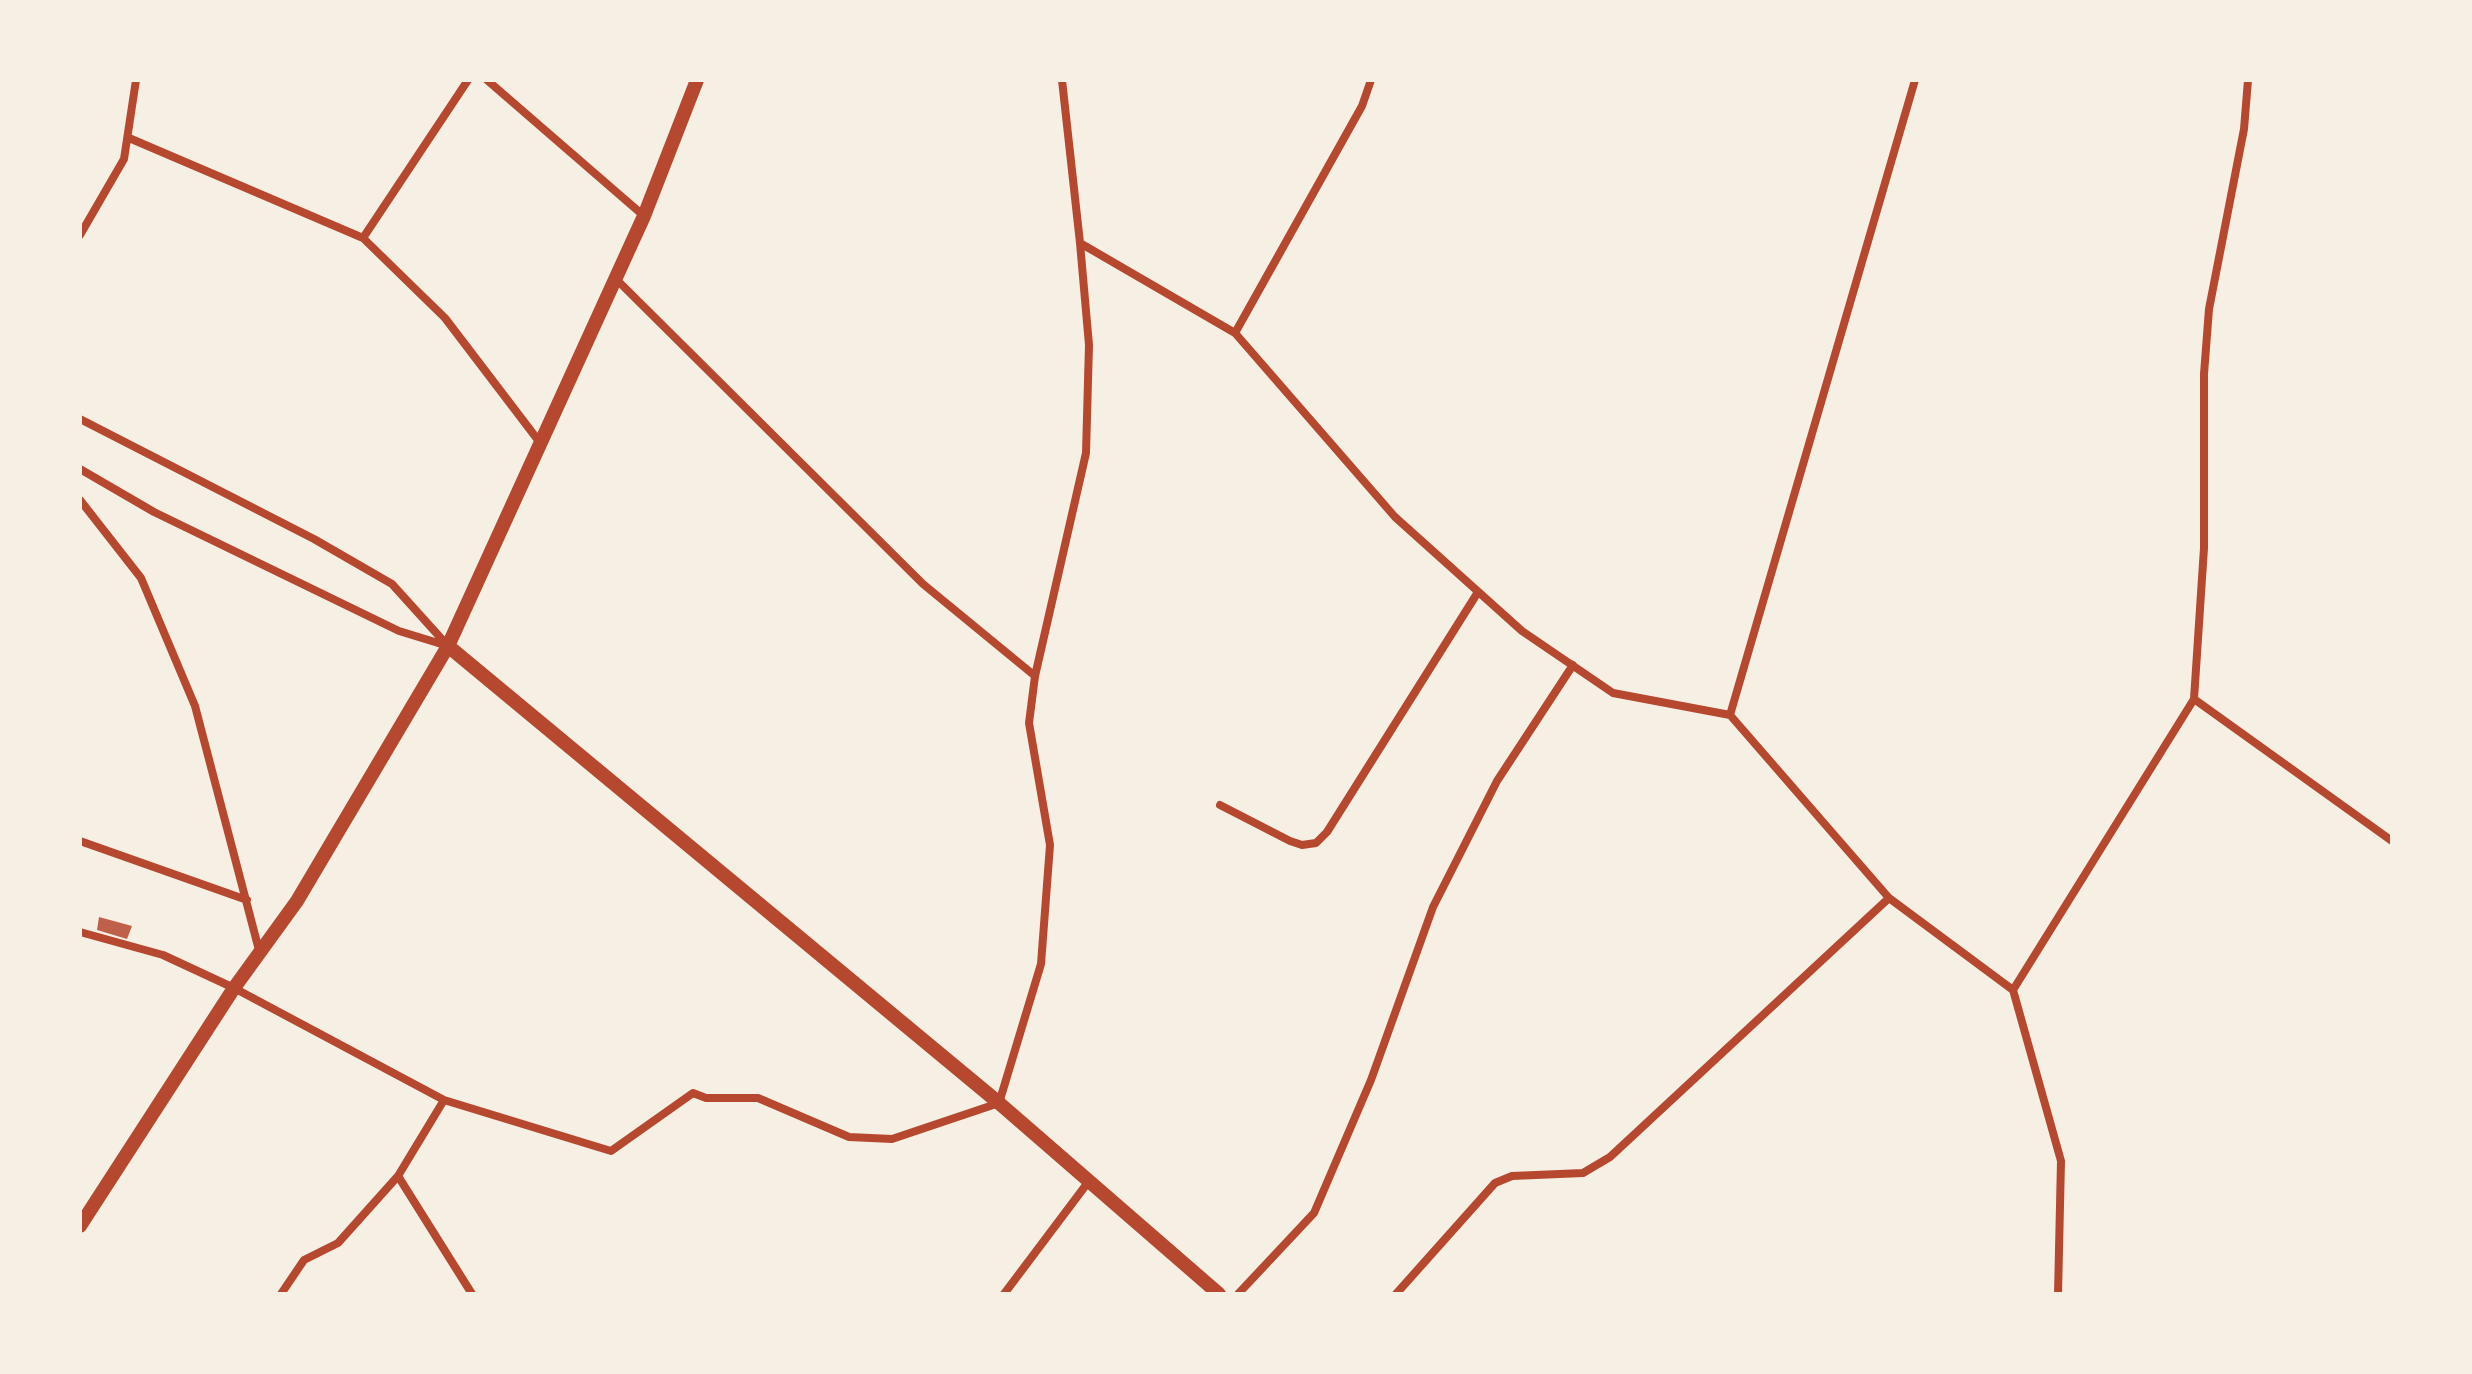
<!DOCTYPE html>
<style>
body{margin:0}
#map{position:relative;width:2472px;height:1374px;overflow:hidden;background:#f6efe4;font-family:"Noto Sans",sans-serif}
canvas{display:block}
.frame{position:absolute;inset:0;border:82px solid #f6efe4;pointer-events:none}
</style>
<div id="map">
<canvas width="2472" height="1374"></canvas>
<div class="frame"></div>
</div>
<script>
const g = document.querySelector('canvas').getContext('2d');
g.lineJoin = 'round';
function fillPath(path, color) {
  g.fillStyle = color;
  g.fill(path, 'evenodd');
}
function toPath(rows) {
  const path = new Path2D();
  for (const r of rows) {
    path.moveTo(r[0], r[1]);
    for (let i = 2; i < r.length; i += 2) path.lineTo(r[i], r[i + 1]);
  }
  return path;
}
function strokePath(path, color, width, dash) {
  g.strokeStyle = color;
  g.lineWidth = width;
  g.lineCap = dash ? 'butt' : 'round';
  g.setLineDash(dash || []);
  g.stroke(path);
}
const building = toPath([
 [99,917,132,926,127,939,97,930]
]);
const minor = toPath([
 [487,80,644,216],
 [1062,80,1080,243,1235,333,1395,517,1522,631,1613,693,1730,715],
 [129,138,363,238,445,318,541,444],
 [80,235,124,159,136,80],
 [363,238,468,80],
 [616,279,923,584,1035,676],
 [1235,333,1362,106,1371,80],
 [80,419,314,539,392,584,448,646],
 [80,469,154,512,399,631,448,646],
 [80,500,141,578,195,706,260,954],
 [2194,699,2392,841],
 [1730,715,1889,898,2013,990,2061,1161,2058,1294],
 [1730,715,1915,80],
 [1220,805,1290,841,1302,845,1316,843,1327,832,1478,592],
 [80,841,247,900],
 [80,932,163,955,234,988,444,1100,398,1176,472,1294],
 [2013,990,2194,699,2204,548,2204,374,2209,309,2244,129,2248,80],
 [444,1100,611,1151,693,1093,706,1098,758,1098,849,1137,892,1139,999,1103,1041,964,1050,845,1029,723,1035,676,1086,453,1089,345,1080,243],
 [281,1294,304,1260,338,1243,398,1176],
 [1004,1294,1089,1181],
 [1238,1294,1314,1213,1371,1080,1433,907,1497,781,1573,665],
 [1396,1294,1495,1183,1512,1176,1583,1173,1610,1157,1889,898]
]);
const tertiary = toPath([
 [448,646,999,1103,1219,1294],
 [80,1226,234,988,297,901,448,646,644,216,697,80]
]);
fillPath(building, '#bf614a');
strokePath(minor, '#b5482f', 8);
strokePath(tertiary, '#b5482f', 14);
</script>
